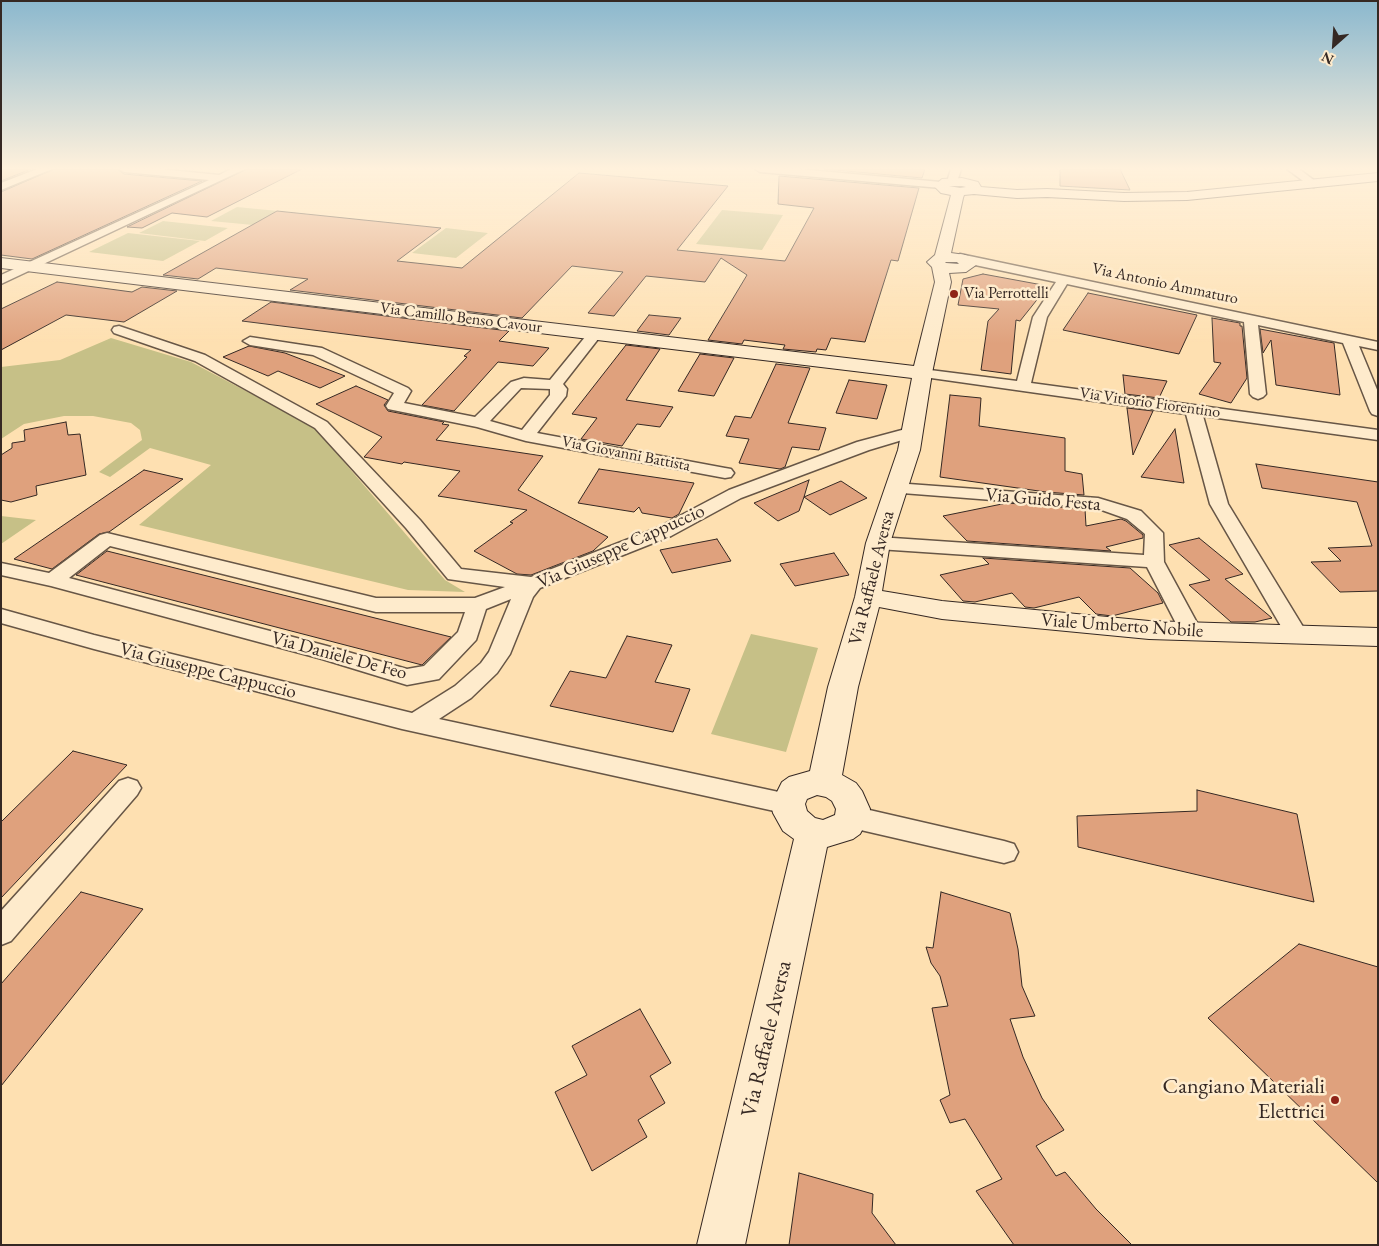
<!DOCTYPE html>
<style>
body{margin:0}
#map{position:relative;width:1379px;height:1246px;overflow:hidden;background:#fee0b1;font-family:"EB Garamond",serif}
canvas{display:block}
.frame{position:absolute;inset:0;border:2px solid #352823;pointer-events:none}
.north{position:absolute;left:1309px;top:20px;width:50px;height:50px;-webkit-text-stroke:4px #feebcc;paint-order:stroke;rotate:206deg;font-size:14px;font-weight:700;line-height:20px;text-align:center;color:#352823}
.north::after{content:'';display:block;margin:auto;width:18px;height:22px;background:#352823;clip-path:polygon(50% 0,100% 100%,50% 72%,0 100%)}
</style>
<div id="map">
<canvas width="1379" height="1246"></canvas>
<div class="frame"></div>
<div class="north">N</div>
</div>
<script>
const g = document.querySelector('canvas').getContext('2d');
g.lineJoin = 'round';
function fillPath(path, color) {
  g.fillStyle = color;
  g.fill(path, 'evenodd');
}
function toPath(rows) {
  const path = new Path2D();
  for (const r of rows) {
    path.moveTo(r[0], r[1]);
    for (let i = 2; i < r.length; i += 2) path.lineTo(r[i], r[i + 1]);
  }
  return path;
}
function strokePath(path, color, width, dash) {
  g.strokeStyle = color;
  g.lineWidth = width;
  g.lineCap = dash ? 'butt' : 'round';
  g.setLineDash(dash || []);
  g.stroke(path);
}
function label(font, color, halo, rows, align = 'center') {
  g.font = font + ' "EB Garamond",serif';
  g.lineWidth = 5;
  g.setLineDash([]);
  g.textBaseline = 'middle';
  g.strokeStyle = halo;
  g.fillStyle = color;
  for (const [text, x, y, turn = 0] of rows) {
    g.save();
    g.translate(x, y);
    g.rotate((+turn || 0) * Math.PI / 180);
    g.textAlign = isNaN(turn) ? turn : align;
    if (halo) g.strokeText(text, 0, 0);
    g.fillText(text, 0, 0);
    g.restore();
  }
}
const green = toPath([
 [237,207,278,211,253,225,211,221],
 [722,210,783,215,762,250,696,244],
 [163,221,228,228,205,241,139,233],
 [446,228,488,233,456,258,412,253],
 [128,233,200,241,163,261,89,252],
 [111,338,191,362,314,427,445,580,465,592,408,590,139,525,211,465,150,448,110,477,99,472,142,440,140,430,131,423,93,416,64,416,24,424,1,439,1,367,60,360],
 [1,516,36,520,1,544],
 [751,634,818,648,786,752,711,734]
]);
const building = toPath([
 [1,169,31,169,1,181,1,169],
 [54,169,117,169,124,174,202,181,32,259,1,255,1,192,54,169],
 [247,169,302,169,207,217,172,213,142,228,127,227,247,169],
 [824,169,925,169,922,178,824,169],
 [1060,169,1120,169,1130,190,1060,186,1060,169],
 [579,173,728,186,677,250,785,261,814,208,778,204,779,176,919,188,898,261,891,260,865,342,831,338,826,350,817,349,816,352,783,349,785,345,744,340,742,344,708,340,747,275,721,258,705,282,646,276,614,316,588,313,623,272,572,266,522,318,290,290,308,279,216,268,198,279,163,275,277,211,441,228,397,261,462,268,579,173],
 [983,274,1048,286,1020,321,1016,320,1011,374,981,370,988,321,999,309,958,305,963,279,983,274],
 [57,282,132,292,142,287,177,291,124,322,66,315,1,350,1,309,57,282],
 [1088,293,1197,315,1179,354,1063,330,1088,293],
 [271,302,509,331,499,341,549,348,533,366,498,362,454,411,422,405,467,357,464,356,471,350,242,321,271,302],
 [649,315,681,318,669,335,637,331,649,315],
 [1212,318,1240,323,1240,326,1242,326,1247,378,1231,403,1199,394,1221,363,1214,362,1212,318],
 [1260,329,1334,343,1340,395,1276,385,1271,340,1263,353,1260,329],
 [626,345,660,349,626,400,673,407,660,427,637,424,622,446,581,439,597,418,572,414,626,345],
 [249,346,285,353,345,376,320,388,278,371,268,376,223,357,249,346],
 [700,354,734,358,714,396,678,391,700,354],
 [776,364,810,368,788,423,826,428,819,450,792,447,785,467,780,469,739,463,749,439,726,436,735,416,751,418,776,364],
 [1123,375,1167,381,1159,398,1125,394,1123,375],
 [849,380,887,385,877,419,836,413,849,380],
 [356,386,388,400,384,405,388,411,444,422,442,424,449,425,436,440,543,456,518,490,608,537,593,551,531,575,517,574,474,551,513,523,510,522,527,510,438,496,460,471,404,462,402,464,364,457,382,437,316,404,356,386],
 [950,395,981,398,979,426,1065,438,1065,471,1082,474,1084,495,1046,492,940,477,950,395],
 [1127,408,1153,411,1133,455,1127,408],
 [66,422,68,435,80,434,86,475,36,486,37,495,11,502,1,500,1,455,12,448,12,443,25,441,24,430,66,422],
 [1175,429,1184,483,1141,477,1161,449,1175,429],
 [1256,464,1378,482,1378,591,1340,592,1311,562,1341,561,1328,548,1372,546,1357,502,1262,488,1256,464],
 [599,469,694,483,679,514,672,518,642,513,639,507,634,512,578,503,599,469],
 [144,470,183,479,109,532,99,534,52,569,14,559,144,470],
 [809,480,804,497,841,481,867,498,830,515,804,497,799,511,778,521,754,503,809,480],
 [1007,503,1085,509,1086,526,1121,519,1126,521,1143,535,1143,538,1106,547,1111,551,967,541,943,516,1007,503],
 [1199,538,1243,574,1225,579,1272,618,1255,622,1231,622,1189,585,1210,580,1169,545,1199,538],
 [717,539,731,561,672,573,660,550,717,539],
 [107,551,451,637,422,665,76,575,107,551],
 [834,553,849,575,795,586,780,564,834,553],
 [983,558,1130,568,1158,593,1163,603,1112,616,1096,614,1079,597,1034,608,1025,607,1012,593,975,602,963,601,940,575,989,564,983,558],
 [627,636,672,645,655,682,690,689,673,732,550,706,570,671,606,678,627,636],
 [73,751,127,765,1,898,1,822,73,751],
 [1197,790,1297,814,1314,902,1078,847,1077,816,1197,811,1197,790],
 [81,892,143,909,1,1086,1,984,81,892],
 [941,892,1010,913,1018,949,1022,986,1035,1016,1010,1019,1023,1057,1042,1098,1064,1130,1036,1146,1056,1176,1065,1172,1096,1209,1132,1245,1014,1245,976,1191,1002,1179,965,1119,950,1123,940,1100,950,1095,932,1008,948,1006,940,976,931,963,926,947,933,948,941,892],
 [1299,944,1378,967,1378,1183,1208,1018,1299,944],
 [640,1009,671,1063,650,1076,665,1103,638,1120,647,1137,592,1171,555,1092,587,1075,572,1046,640,1009],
 [799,1173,873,1194,872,1213,896,1245,789,1245,799,1173]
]);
const street = toPath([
 [37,169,52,169,1,190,1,183,37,169],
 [119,169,160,169,219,175,231,169,245,169,1,284,1,275,209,180,124,172,119,169],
 [755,169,798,169,941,182,946,185,941,188,760,172,755,169],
 [951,169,961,169,957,182,952,185,947,182,951,169],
 [1287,169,1299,169,1319,184,1314,187,1310,186,1287,169],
 [960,254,1378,342,1378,350,1359,346,1378,392,1378,416,1372,414,1370,411,1343,343,1258,325,1266,394,1263,397,1258,399,1253,397,1250,394,1244,322,1067,284,1047,317,1031,383,1378,430,1378,440,1203,416,1228,504,1308,635,1305,640,1297,642,1289,640,1210,504,1186,414,917,376,915,373,917,370,922,369,1017,381,1033,317,1056,282,956,261,954,258,960,254],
 [119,326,205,355,327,422,420,520,461,569,531,577,657,528,729,490,857,442,913,427,919,429,921,432,919,435,869,450,741,498,671,536,540,588,533,597,510,654,497,673,471,698,439,719,788,794,797,797,801,804,797,811,788,814,402,729,94,649,1,623,1,609,94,635,412,713,455,686,481,663,489,652,511,599,486,609,476,640,439,679,407,685,322,659,51,586,1,575,1,563,49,573,100,535,107,533,376,598,475,598,505,587,448,579,406,528,315,428,195,361,114,333,112,330,114,327,119,326],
 [110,546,376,612,465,612,458,632,424,666,407,669,327,646,69,578,110,546],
 [595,330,602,334,563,384,567,389,566,396,537,433,725,468,731,469,734,473,731,477,725,478,526,441,477,427,388,409,386,406,394,393,313,355,250,345,243,341,250,337,322,348,408,388,411,391,404,403,475,417,511,382,524,378,550,380,590,331,595,330],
 [521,388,550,389,550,395,522,430,490,421,521,388],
 [895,483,1098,498,1141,511,1163,533,1164,562,1202,632,1199,637,1191,639,1183,637,1147,567,878,549,871,547,868,543,871,539,878,537,1144,555,1145,534,1127,519,1096,508,889,492,886,488,889,484,895,483],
 [128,778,137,781,141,788,137,795,11,941,1,945,1,911,119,781,128,778],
 [852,806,1004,841,1014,844,1018,852,1014,860,1004,863,852,828,843,824,839,817,843,810,852,806]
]);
const secondary = toPath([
 [1378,173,1378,181,1187,200,1124,201,1047,197,1017,198,974,194,964,195,963,198,951,253,965,255,973,259,976,265,966,272,949,273,951,282,932,373,920,450,890,543,882,591,942,601,1149,621,1378,628,1378,646,1149,639,942,619,879,607,858,687,842,775,856,783,862,791,870,809,869,817,860,834,853,839,827,847,745,1245,697,1245,794,839,783,831,773,813,771,804,782,782,789,777,810,771,828,687,855,597,866,543,898,450,912,378,1,268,1,258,914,366,935,282,932,267,927,262,935,255,951,195,941,193,934,186,942,179,962,178,978,182,981,187,1017,190,1047,189,1124,193,1187,192,1378,173],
 [949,186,962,186,966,187,960,188,949,186],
 [945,262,957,262,959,264,946,263,945,262],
 [817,795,826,797,832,801,836,809,835,815,823,820,815,818,807,811,805,804,807,799,817,795]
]);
const markers = [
 [954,294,5,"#8f2418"],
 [1335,1100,5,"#8f2418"]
];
const farStreetnames = [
 ["Via Antonio Ammaturo",1165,284,12],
 ["Via Camillo Benso Cavour",461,318,7],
 ["Via Vittorio Fiorentino",1150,403,8],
 ["Via Giovanni Battista",626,454,11]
];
const farPoinames = [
 ["Via Perrottelli",964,294]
];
const streetNames = [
 ["Via Guido Festa",1043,500,5],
 ["Via Giuseppe Cappuccio",621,547,-24],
 ["Via Raffaele Aversa",872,578,-76],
 ["Viale Umberto Nobile",1122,626,4],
 ["Via Daniele De Feo",339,656,15],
 ["Via Giuseppe Cappuccio",208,671,14]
];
const nearStreetnames = [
 ["Via Raffaele Aversa",767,1039,-77]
];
const nearPoinames = [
 ["Cangiano Materiali",1325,1087],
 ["Elettrici",1325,1112]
];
fillPath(green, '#c6c087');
fillPath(building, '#dfa17d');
strokePath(building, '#352823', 1);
strokePath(street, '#675646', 3);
strokePath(secondary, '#352823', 2);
fillPath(street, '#feebcc');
fillPath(secondary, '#feebcc');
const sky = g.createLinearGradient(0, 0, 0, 344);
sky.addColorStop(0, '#8bb8ce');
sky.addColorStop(0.49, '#fff1dc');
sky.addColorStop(1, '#fff1dc00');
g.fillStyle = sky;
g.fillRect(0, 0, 1379, 344);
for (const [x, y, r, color] of markers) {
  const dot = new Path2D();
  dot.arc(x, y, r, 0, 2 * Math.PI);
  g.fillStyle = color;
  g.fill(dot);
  strokePath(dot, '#feebcc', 2);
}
label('16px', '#352823', '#feebcc', farStreetnames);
label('16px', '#352823', '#feebcc', farPoinames, 'left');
label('19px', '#352823', '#feebcc', streetNames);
label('22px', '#352823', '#feebcc', nearStreetnames);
label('22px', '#352823', '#feebcc', nearPoinames, 'right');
</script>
